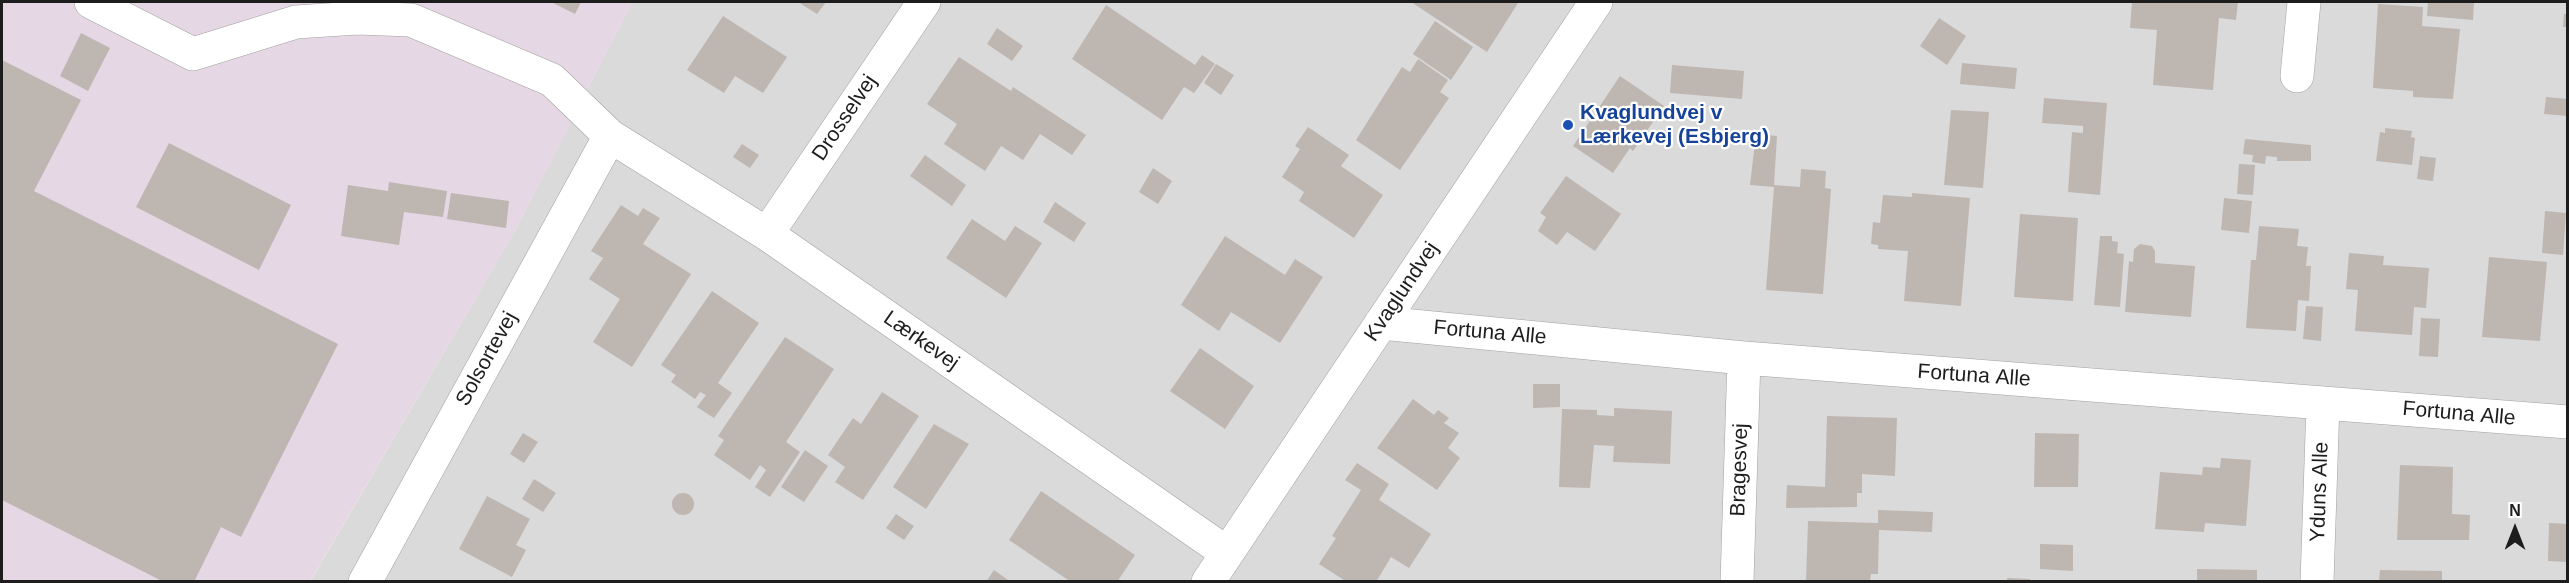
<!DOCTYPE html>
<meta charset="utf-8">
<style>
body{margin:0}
#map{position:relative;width:2569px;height:583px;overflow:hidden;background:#eeeae4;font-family:Arial,sans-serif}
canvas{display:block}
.frame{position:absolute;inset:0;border:3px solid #1d1d1d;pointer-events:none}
.north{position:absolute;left:2485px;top:499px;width:60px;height:60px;-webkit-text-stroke:4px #fff;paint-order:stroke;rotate:0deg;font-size:16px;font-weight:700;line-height:24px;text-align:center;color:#1d1d1d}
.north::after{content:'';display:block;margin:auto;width:21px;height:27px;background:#1d1d1d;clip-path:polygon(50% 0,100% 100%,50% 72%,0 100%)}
</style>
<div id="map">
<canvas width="2569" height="583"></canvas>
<div class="frame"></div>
<div class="north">N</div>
</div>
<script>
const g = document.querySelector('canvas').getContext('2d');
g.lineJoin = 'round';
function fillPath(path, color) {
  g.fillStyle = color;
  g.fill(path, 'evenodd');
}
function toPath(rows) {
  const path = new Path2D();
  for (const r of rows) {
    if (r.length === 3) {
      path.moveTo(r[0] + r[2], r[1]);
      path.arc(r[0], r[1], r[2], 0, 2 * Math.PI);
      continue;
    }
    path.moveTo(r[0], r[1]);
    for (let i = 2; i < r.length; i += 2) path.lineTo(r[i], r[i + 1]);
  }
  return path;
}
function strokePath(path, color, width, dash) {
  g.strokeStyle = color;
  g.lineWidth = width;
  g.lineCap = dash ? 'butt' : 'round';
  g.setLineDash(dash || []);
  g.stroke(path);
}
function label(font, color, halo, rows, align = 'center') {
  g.font = font + ' Arial,sans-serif';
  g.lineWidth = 4.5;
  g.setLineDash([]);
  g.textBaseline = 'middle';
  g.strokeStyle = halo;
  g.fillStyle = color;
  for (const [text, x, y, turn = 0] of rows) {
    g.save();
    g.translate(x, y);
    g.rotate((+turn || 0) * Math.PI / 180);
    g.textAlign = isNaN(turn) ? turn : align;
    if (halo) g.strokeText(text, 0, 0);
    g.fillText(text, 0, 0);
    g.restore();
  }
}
const residential = toPath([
 [632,2,2567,2,2567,581,310,582,516,229]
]);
const industrial = toPath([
 [2,2,632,2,516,229,310,581,2,581]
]);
const building = toPath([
 [551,2,581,2,575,14],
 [798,2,826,2,817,14],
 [1411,2,1516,2,1518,3,1487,52],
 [2132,2,2238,2,2236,20,2219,18,2213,90,2153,85,2157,30,2130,28],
 [2428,2,2474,2,2473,20,2427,16],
 [2378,4,2423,7,2422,26,2460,29,2453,99,2413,97,2413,91,2373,88],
 [1106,5,1195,65,1202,55,1215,64,1194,93,1184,87,1162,120,1072,59],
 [2564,14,2568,14,2568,27,2563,27],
 [723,16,787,57,763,93,735,76,724,93,687,70],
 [1939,18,1966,36,1947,65,1920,46],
 [1435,21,1473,47,1451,80,1413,54],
 [997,28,1023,46,1012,61,987,44],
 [81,33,110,48,88,91,60,76],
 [959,57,1011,91,1013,87,1086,135,1072,155,1040,134,1023,160,1001,146,985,171,944,144,957,124,927,104],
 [1418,59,1448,80,1440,92,1449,98,1400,170,1356,140,1402,67,1410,72],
 [2,60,81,100,34,191,338,344,241,537,221,527,194,582,164,582,2,500],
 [1962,63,2017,68,2015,89,1960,84],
 [1216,64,1234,75,1221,95,1204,83],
 [1672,65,1744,71,1742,99,1670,93],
 [1620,76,1664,106,1633,151,1630,148,1613,173,1573,146],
 [2546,97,2568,99,2568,116,2544,114],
 [2044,98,2107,103,2100,195,2068,192,2072,132,2083,133,2083,126,2042,123],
 [1951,110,1989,112,1983,188,1944,185],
 [1308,127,1349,155,1341,166,1383,195,1354,238,1299,201,1304,192,1282,177,1300,149,1295,146],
 [2385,128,2412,131,2411,137,2415,138,2412,165,2376,161,2380,132,2385,133],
 [1756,134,1777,136,1774,185,1800,187,1801,169,1826,171,1825,188,1831,189,1823,294,1766,290,1774,187,1750,185],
 [2245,139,2311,145,2311,161,2277,161,2277,157,2266,156,2265,164,2252,162,2253,155,2243,154],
 [169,143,291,205,259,270,136,207],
 [742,144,759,155,750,168,733,157],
 [925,155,966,185,952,206,910,176],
 [2420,156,2436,158,2433,181,2417,179],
 [2239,164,2255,165,2253,195,2237,194],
 [1153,168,1172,181,1158,204,1139,192],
 [1566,176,1621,214,1595,251,1567,232,1557,245,1538,231,1546,217,1540,213],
 [389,182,447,191,443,217,404,212,399,245,341,236,348,185,388,191],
 [451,193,509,201,506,228,447,219],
 [1912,193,1970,198,1961,306,1904,301,1908,251,1878,249,1878,245,1871,244,1873,222,1880,223,1883,195,1912,197],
 [2224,198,2252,201,2249,233,2221,230],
 [1055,202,1086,223,1074,242,1043,222],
 [621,205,638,216,643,208,660,218,643,244,691,274,632,367,593,342,620,299,589,279,603,258,591,251],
 [2545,211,2566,213,2563,255,2542,253],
 [2020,214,2078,218,2073,301,2014,297],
 [972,219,1005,241,1015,226,1042,243,1006,298,946,258],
 [2259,226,2299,229,2297,246,2308,247,2306,266,2311,266,2309,301,2298,300,2296,331,2246,328,2251,260,2256,260],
 [1225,236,1285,275,1295,259,1323,277,1280,343,1231,312,1219,331,1181,305],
 [2100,236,2112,236,2112,241,2118,242,2117,253,2124,254,2120,307,2094,305],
 [2140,244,2152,246,2155,251,2155,263,2195,266,2191,317,2125,312,2129,261,2133,262,2134,249],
 [2349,253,2384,256,2383,265,2429,268,2426,308,2414,307,2412,335,2355,331,2358,290,2346,289],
 [2489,257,2547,262,2540,341,2482,337],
 [712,291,759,323,718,383,732,393,714,418,697,407,706,395,700,392,695,399,671,382,676,375,661,365],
 [2306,306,2323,307,2321,341,2303,339],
 [2421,318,2440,319,2438,357,2419,356],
 [785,337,834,369,786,442,800,452,770,497,755,487,766,470,760,465,750,480,714,455,724,440,718,436],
 [1200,348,1254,386,1225,429,1170,391],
 [1533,384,1560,384,1560,407,1533,408],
 [882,392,919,416,863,500,835,482,845,467,828,455,853,418,861,424],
 [1413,399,1434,415,1438,410,1449,418,1444,423,1459,433,1448,448,1460,458,1437,490,1377,448],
 [1614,408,1672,411,1670,464,1613,462,1614,446,1594,445,1590,488,1559,487,1562,409,1597,410,1597,415,1614,416],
 [1827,416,1897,418,1895,476,1862,474,1862,493,1857,493,1857,507,1786,508,1787,485,1825,487],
 [934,424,969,444,926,509,893,487],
 [523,433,538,442,524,463,510,454],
 [2035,433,2079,434,2078,487,2034,487],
 [805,450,828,466,804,502,781,487],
 [2221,458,2251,460,2246,526,2205,523,2204,532,2155,529,2160,472,2202,475,2203,467,2220,468],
 [1357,463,1389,484,1379,500,1431,534,1409,568,1391,557,1376,582,1347,582,1319,564,1336,538,1332,536,1361,490,1345,480],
 [2400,465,2453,467,2452,514,2470,515,2469,540,2397,540],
 [534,479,556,493,543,512,522,499],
 [1041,491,1135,555,1117,582,1071,582,1009,540],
 [683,504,11],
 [487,496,530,519,516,545,526,550,512,577,459,549],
 [1878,510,1933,512,1932,532,1879,530,1878,574,1871,574,1870,582,1806,582,1808,521,1878,523],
 [896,514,914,526,904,540,886,528],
 [2549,523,2568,524,2568,562,2548,561],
 [2040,544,2073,545,2073,571,2040,569],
 [2197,569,2257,570,2257,582,2197,582],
 [994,570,1011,582,986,582],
 [2380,570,2442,571,2442,582,2379,582],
 [2007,578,2030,579,2030,582,2007,582]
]);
const minor = toPath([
 [91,2,193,54,296,22,357,18,411,20,552,80,610,136,767,234,1227,553],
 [2297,76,2304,2],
 [767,234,924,2],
 [1381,323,1744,358,2568,422],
 [365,582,610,136],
 [1208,582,1596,2],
 [1737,582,1744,358],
 [2317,582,2323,403]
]);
const markers = [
 [1568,125,6,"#1a4fb4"]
];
const transitNames = [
 ["Kvaglundvej v",1580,113],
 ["Lærkevej (Esbjerg)",1580,137]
];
const streetNames = [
 ["Drosselvej",845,118,-56],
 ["Kvaglundvej",1402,292,-56],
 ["Fortuna Alle",1490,333,5],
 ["Lærkevej",921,341,35],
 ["Solsortevej",487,359,-61],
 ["Fortuna Alle",1974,376,4],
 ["Fortuna Alle",2459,414,5],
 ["Bragesvej",1740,470,-88],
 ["Yduns Alle",2320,492,-88]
];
fillPath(residential, '#dbdadb');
fillPath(industrial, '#e6d7e4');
fillPath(building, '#beb6b1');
strokePath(minor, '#a1a1a1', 34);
strokePath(minor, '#fff', 33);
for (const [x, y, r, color] of markers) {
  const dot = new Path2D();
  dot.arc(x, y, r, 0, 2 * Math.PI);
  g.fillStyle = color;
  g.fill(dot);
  strokePath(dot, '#fff', 2);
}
label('bold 21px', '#164399', '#fff', transitNames, 'left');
label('21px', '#1d1d1d', '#fff', streetNames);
</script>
